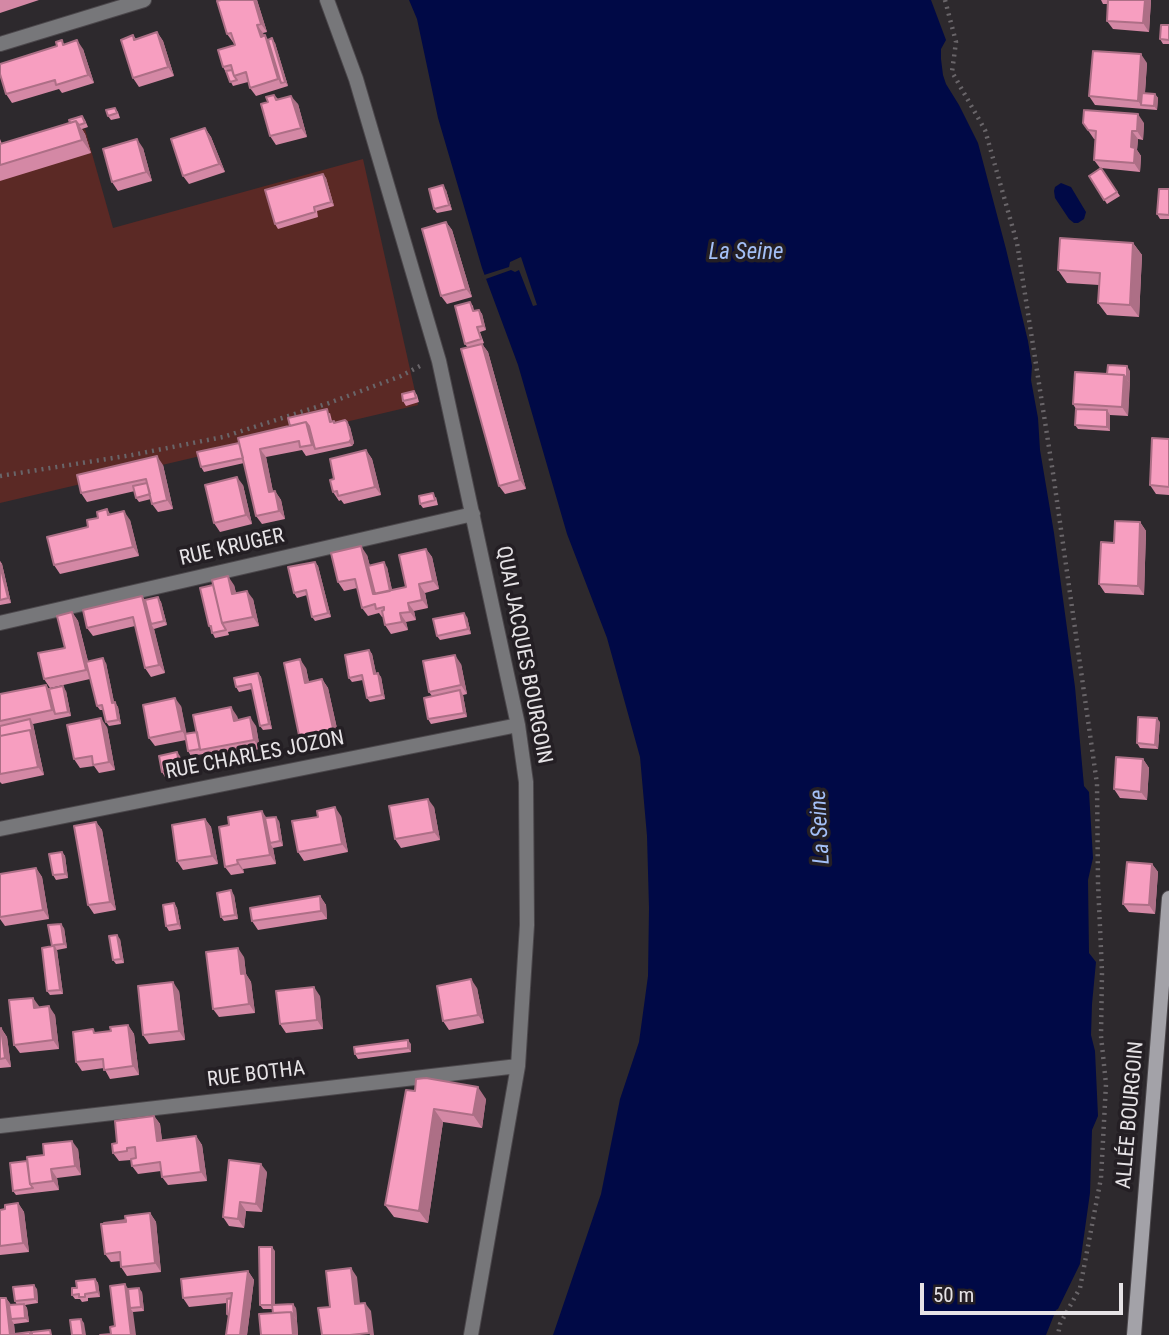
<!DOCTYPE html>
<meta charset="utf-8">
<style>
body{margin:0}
#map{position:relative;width:1169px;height:1335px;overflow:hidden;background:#2d292d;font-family:"Roboto Condensed",sans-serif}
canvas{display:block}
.scale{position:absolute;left:920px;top:1283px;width:203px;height:32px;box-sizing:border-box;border:4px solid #e6e3e6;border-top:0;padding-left:9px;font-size:21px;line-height:24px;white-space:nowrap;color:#e6e3e6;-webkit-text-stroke:5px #241f24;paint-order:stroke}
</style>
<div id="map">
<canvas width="1169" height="1335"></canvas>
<div class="scale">50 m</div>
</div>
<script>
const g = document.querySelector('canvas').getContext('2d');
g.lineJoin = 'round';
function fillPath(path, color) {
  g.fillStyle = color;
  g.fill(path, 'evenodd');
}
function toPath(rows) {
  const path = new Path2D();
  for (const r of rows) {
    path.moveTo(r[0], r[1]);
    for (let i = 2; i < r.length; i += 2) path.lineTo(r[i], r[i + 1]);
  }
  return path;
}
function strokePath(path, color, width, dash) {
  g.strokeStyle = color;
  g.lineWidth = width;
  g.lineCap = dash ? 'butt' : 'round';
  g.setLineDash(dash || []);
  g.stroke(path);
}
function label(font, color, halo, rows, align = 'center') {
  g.font = font + ' "Roboto Condensed",sans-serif';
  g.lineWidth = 7;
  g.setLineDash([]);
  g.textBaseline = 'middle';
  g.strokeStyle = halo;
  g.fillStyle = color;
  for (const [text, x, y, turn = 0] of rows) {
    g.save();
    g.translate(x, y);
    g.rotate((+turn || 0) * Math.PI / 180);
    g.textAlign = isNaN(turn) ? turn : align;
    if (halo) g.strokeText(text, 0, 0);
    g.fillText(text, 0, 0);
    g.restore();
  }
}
const green = toPath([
 [85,129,113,228,363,159,418,405,0,503,0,155]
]);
const water = toPath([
 [409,0,931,0,946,40,941,49,941,59,943,75,946,84,959,105,978,143,1006,249,1028,341,1032,366,1031,380,1038,418,1040,450,1054,533,1075,687,1084,786,1089,792,1093,858,1088,880,1089,953,1096,962,1092,1004,1091,1035,1095,1051,1098,1116,1092,1130,1090,1193,1080,1264,1058,1309,1056,1310,1046,1335,553,1335,601,1194,620,1099,639,1042,648,976,649,908,647,836,640,757,607,638,567,534,518,365,482,268,438,118,417,19],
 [1061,183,1071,187,1086,212,1084,219,1078,223,1074,223,1069,219,1055,198,1054,191,1055,187]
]);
const pier = toPath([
 [521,257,537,305,533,306,519,270,515,272,511,270,483,280,481,276,509,267,510,262]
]);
const path = toPath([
 [945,0,956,42,952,72,985,130,1017,243,1053,473,1097,784,1098,883,1102,972,1101,1036,1106,1084,1101,1178,1080,1288,1060,1324,1058,1335],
 [0,476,132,455,223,437,329,403,401,376,420,366]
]);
const street = toPath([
 [327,0,356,79,439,361,518,725,526,782,527,925,518,1066,471,1335],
 [0,44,144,0],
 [0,623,473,514],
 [0,829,518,725],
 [0,1126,518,1066]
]);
const secondary = toPath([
 [1134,1335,1169,898]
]);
const wall = toPath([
 [0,0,39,0,0,13],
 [221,0,257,0,267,32,263,33,264,36,265,35,268,40,275,43,288,86,256,96,250,88,248,82,233,86,223,67,235,45,227,34],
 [1101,0,1151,0,1149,32,1113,29,1107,21,1108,4,1103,4],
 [1169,25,1169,44,1163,44,1160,39],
 [157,32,163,41,174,76,139,87,133,78,133,35,136,39],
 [65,44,83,49,94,83,62,93,59,89,12,103,6,94],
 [1147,63,1145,93,1155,94,1158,98,1157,110,1095,105,1089,96],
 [274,95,278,99,298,104,307,137,276,145,270,136,268,102],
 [115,108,118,112,120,118,111,120,108,116],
 [82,116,85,120,88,127,82,129,85,134,91,153,0,181,0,139,2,144,70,123],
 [1083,123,1144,123,1143,140,1138,139,1137,150,1141,156,1140,172,1101,168,1120,196,1107,204,1089,176,1100,168,1094,160,1096,139,1094,139],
 [205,128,211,137,225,172,189,184,183,176],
 [143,148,152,181,118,191,112,182],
 [323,174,326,178,334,206,317,211,318,217,278,229,275,224],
 [1169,189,1169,219,1160,219,1157,214],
 [446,190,452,210,437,213,434,209],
 [446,222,452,230,472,297,447,304,441,296],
 [1133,243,1142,255,1139,317,1107,315,1098,303,1099,285,1067,283,1058,270],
 [470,302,473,306,474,311,479,310,482,314,486,330,480,332,484,343,482,344,488,352,526,489,505,494,499,486,468,348,465,344],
 [1130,371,1128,416,1110,415,1110,431,1078,429,1075,425,1076,409,1073,404,1107,374],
 [414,391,417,395,419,402,406,406,403,401],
 [330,413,332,421,335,423,347,422,350,427,354,443,352,446,306,456,302,450,266,457,273,492,275,491,281,500,285,519,262,524,256,516,244,463,204,472,201,467,239,443],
 [1169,439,1169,495,1156,494,1150,485],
 [366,450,372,459,381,495,344,504,341,500,339,501,333,492,334,479],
 [163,465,173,509,158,512,152,504,151,499,139,502,136,498,135,491,87,502,81,493],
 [243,485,252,524,220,532,214,523],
 [436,497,438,505,423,508,420,504],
 [107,509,110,514,130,520,139,556,60,574,54,565,88,527],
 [1140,522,1146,531,1144,595,1105,593,1099,584,1114,543],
 [426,549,432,557,439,589,425,593,428,608,414,611,416,620,406,622,408,630,391,634,385,625,383,617,382,617,379,613,368,616,362,608,357,588,344,591,338,582,367,555,370,566,387,567,392,590,406,587],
 [0,561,2,564,11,603,0,605],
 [315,562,318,566,331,617,315,621,312,617,307,595,297,598,294,593],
 [234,585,236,593,253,599,259,626,228,632,229,635,215,638,209,626],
 [142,596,145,600,158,597,161,602,167,625,154,629,165,673,151,677,145,668,135,626,93,636,87,628],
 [72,612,78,621,88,661,106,663,114,702,118,707,121,724,109,726,106,722,103,710,100,710,97,706,90,679,50,688,44,679,65,648],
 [467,617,471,634,440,640,437,636],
 [369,650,372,654,376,673,381,677,385,699,370,702,367,698,363,680,352,682,349,678],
 [461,664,467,694,463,695,467,717,431,724,428,719,432,696,429,692],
 [306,668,309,682,322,679,328,688,340,742,306,749,300,740],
 [258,673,261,677,272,729,263,730,260,726,252,689,239,692,236,687],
 [46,685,49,689,66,691,71,716,33,724,44,775,2,784,0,782,0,694],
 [181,706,186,733,197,732,237,716,238,720,256,726,260,749,206,759,203,754,191,756,188,751,186,740,155,746,149,738],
 [1160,722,1158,749,1140,748,1137,743],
 [107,727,115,770,99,773,94,766,80,768,74,759],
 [180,756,183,773,165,777,162,772],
 [1143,759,1149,768,1147,800,1120,798,1114,789],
 [434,807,440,840,401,848,395,839],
 [341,816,348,852,304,861,298,852],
 [267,818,279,821,283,846,273,848,276,864,243,869,244,873,231,875,225,867],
 [205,819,211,827,218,864,183,870,177,861],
 [96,822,102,830,116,910,94,914,88,905],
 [62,852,65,856,68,878,56,880,53,875],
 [1152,864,1158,872,1155,914,1129,912,1123,904],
 [36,868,42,877,49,919,5,926,0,919,0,874],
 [234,895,238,919,224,921,221,917],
 [320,896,326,905,327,919,258,930,252,921],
 [174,903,177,908,181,929,169,931,166,926],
 [64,928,67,948,57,950,63,994,50,995,47,991,52,946],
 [120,939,124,963,116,964,113,960],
 [244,957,246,974,251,982,255,1013,219,1017,213,1009],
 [477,988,484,1023,449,1030,443,1021],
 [179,991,185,1040,149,1044,143,1035],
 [320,996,323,1029,286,1033,280,1024],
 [33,998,39,1008,55,1015,59,1049,20,1053,14,1045],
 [128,1025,134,1034,139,1075,110,1079,104,1068,82,1071,76,1062,96,1033,111,1031],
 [1,1028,7,1037,11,1067,0,1068,0,1029],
 [411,1044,411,1052,358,1059,355,1054],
 [406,1090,486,1099,482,1128,443,1122,428,1223,394,1217,385,1205],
 [154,1116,160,1124,162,1140,196,1136,202,1145,207,1181,168,1185,162,1177,161,1171,138,1174,132,1166,131,1160,119,1161,113,1153,117,1143],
 [78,1149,81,1175,57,1178,59,1190,16,1195,13,1191,27,1161,44,1155],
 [267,1172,262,1212,246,1211,244,1228,229,1226,223,1217],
 [18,1203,24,1212,29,1252,0,1255,0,1210,5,1209],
 [150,1213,156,1222,161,1272,127,1276,121,1267,121,1261,111,1262,105,1254,126,1220],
 [275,1251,275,1305,296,1308,298,1335,261,1335,273,1313,273,1309,263,1309,260,1305],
 [248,1271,254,1280,247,1335,227,1335,229,1317,227,1314,227,1303,189,1307,183,1298],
 [95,1279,98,1283,100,1297,88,1298,88,1301,82,1302,80,1299,75,1299,72,1295,77,1288],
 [37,1289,38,1303,25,1305,27,1308,29,1322,14,1324,15,1334,30,1332,32,1335,0,1335,6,1298,11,1305,17,1305,15,1301],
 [128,1289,142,1292,144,1311,133,1312,111,1334]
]);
const shadedWall = toPath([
 [254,0,257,0,267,32,261,24],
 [1145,0,1151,0,1149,32,1143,23],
 [257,25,263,33,267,45,261,37],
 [157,32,163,41,174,76,168,67],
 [265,35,271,44,281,83,278,79],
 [272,38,275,43,288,86,285,82],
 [77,40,83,49,94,83,88,75],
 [1141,54,1147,63,1144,105,1141,105,1144,109,1138,101],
 [1155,94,1158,98,1157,110,1154,106],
 [291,96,298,104,307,137,301,128],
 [1138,114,1144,123,1143,140,1137,131],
 [76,121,85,134,91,153,82,140],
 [205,128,211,137,225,172,219,164],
 [1132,131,1138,139,1137,150,1141,156,1140,172,1134,163,1131,147],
 [137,139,143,148,152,181,146,172],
 [323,174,326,178,334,206,331,202],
 [443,185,446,190,452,210,449,205],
 [446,222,452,230,472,297,466,289],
 [1133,243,1142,255,1139,317,1130,305],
 [479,310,482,314,486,330,483,326],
 [482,344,488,352,526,489,520,480],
 [1127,366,1130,371,1130,384,1127,379],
 [1124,375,1130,384,1128,416,1122,407],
 [1107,410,1110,415,1110,431,1107,427],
 [306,422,312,431,315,449,312,445],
 [347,422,350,427,354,443,352,446,349,442],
 [260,449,266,457,275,501,269,492],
 [366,450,372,459,381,495,375,487],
 [157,456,163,465,173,509,167,500],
 [237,477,243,485,252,524,246,515],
 [275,491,281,500,285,519,279,511],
 [124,511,130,520,139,556,133,547],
 [1140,522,1146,531,1144,595,1138,586],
 [361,546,367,555,378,598,373,594],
 [426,549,432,557,439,589,433,581],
 [0,561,2,564,11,603,8,598],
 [315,562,318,566,331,617,328,613],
 [384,562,387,567,394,599,391,595],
 [228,576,234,585,238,602,232,594],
 [419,584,425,593,428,608,422,600],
 [247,591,253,599,259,626,253,617],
 [142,596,148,605,151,624,154,629,165,673,159,665],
 [158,597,161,602,167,625,164,621],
 [408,603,414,611,416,620,410,612],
 [72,612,78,621,92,678,86,670],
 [400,613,406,622,408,630,402,622],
 [464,613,467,617,471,634,468,629],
 [369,650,372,654,377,678,374,674],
 [455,655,461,664,467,694,461,685],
 [103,658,106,663,115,707,112,703],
 [300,659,306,668,311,692,305,683],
 [258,673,261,677,272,729,269,724],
 [378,673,381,677,385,699,382,695],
 [322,679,328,688,340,742,334,733],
 [46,685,52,693,55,714,52,710],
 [63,686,66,691,71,716,68,712],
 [460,690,463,695,467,717,464,713],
 [175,698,181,706,188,740,182,731],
 [115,702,118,707,121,724,118,720],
 [231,707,237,716,240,729,234,721],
 [250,717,256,726,260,749,254,740],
 [101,718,107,727,115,770,109,762],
 [1157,718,1160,722,1158,749,1155,745],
 [30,719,33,724,36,739,33,734],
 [30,730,36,739,44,775,38,767],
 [177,752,180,756,183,773,180,769],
 [1143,759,1149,768,1147,800,1141,792],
 [428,799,434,807,440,840,434,832],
 [335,807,341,816,348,852,342,844],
 [262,811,268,820,270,843,273,848,276,864,270,855],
 [276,817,279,821,283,846,280,841],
 [205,819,211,827,218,864,212,856],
 [96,822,102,830,116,910,110,902],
 [62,852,65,856,68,878,65,874],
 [237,860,243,869,244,873,238,864],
 [1152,864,1158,872,1155,914,1149,905],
 [36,868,42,877,49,919,43,910],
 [231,890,234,895,238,919,235,915],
 [320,896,326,905,327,919,321,911],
 [174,903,177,908,181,929,178,924],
 [61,924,64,928,67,948,64,944],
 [117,935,120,939,124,963,121,959],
 [54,945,57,950,63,994,60,990],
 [238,948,244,957,246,974,251,982,255,1013,249,1004,241,974],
 [471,979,477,988,484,1023,478,1015],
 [173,982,179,991,185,1040,179,1031],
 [314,987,320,996,323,1029,317,1020],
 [33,998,39,1006,40,1017,34,1008],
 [49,1006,55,1015,59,1049,53,1040],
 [128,1025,134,1034,139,1075,133,1066],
 [1,1028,7,1037,11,1067,5,1058],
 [408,1040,411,1044,411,1052,408,1048],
 [478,1087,486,1099,482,1128,473,1115],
 [434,1109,443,1122,428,1223,419,1211],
 [154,1116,160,1124,163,1150,157,1141],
 [196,1136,202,1145,207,1181,201,1172],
 [72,1141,78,1149,81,1175,75,1166],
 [261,1164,267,1172,262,1212,256,1204],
 [51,1169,57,1178,59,1190,53,1181],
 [240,1202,246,1211,244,1228,238,1219],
 [18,1203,24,1212,29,1252,23,1243],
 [150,1213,156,1222,161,1272,155,1263],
 [272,1247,275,1251,275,1309,272,1305],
 [351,1268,357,1277,361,1312,355,1304],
 [248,1271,254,1280,247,1335,240,1335],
 [95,1279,98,1283,100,1297,97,1292],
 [125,1284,131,1293,130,1308,133,1312,136,1335,131,1335],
 [34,1285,37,1289,38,1303,35,1299],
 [139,1288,142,1292,144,1311,141,1307],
 [6,1298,12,1306,11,1319,14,1324,15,1335,10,1335],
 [365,1303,371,1311,374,1335,370,1335,369,1333],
 [24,1304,27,1308,29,1322,25,1318],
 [293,1304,296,1308,297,1321,294,1316],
 [291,1312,297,1321,298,1335,293,1335],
 [81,1319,84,1323,86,1335,83,1335]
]);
const building = toPath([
 [221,0,254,0,261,24,257,25,261,37,265,35,278,79,250,88,246,72,234,76,231,65,223,67,218,50,235,45,231,33,227,34,217,1,221,0],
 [1108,0,1145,0,1143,23,1107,21,1108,0],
 [1161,25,1169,25,1169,40,1160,39,1161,25],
 [157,32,168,67,133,78,121,40,133,35,134,40,157,32],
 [272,38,285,82,281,83,268,40,272,38],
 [62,40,63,45,77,40,88,75,56,85,55,80,6,94,0,74,0,64,57,46,56,42,62,40],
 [1093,51,1141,54,1138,101,1089,96,1093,51],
 [232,70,234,76,237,80,230,82,226,71,232,70],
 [1142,93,1155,94,1154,106,1141,105,1142,93],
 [274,95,276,100,291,96,301,128,270,136,261,104,268,102,266,97,274,95],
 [115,108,117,113,108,116,106,110,115,108],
 [1084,110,1138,114,1137,131,1132,131,1131,147,1135,148,1134,163,1094,160,1096,131,1088,130,1083,123,1084,110],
 [82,116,85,123,79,125,76,121,70,123,69,120,82,116],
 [76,121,82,140,0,165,0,144,76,121],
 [205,128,219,164,183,176,171,139,205,128],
 [137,139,146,172,112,182,103,149,137,139],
 [1101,168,1117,192,1104,200,1089,176,1101,168],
 [323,174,331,202,314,207,315,212,275,224,265,190,323,174],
 [443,185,449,205,434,209,429,189,443,185],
 [1159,189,1169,189,1169,215,1157,214,1159,189],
 [446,222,466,289,441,296,422,229,446,222],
 [1060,238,1133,243,1130,305,1098,303,1100,273,1058,270,1060,238],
 [470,302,473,311,479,310,483,326,477,327,481,339,465,344,455,306,470,302],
 [482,344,520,480,499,486,461,349,482,344],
 [1108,365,1127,366,1127,379,1124,375,1107,374,1108,365],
 [1075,372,1124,375,1122,407,1073,404,1075,372],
 [414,391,416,398,403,401,402,394,414,391],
 [327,409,330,422,334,421,334,423,345,420,347,422,351,439,349,442,315,449,309,426,306,422,290,426,288,418,327,409],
 [1076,409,1107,410,1107,427,1075,425,1076,409],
 [306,422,312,445,300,447,299,441,260,449,269,492,275,491,279,511,256,516,238,438,306,422],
 [1152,438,1169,439,1169,487,1150,485,1152,438],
 [239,443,243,458,201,467,197,452,239,443],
 [366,450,375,487,338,496,337,491,333,492,330,480,334,479,330,459,366,450],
 [157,456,167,500,152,504,146,479,81,493,77,475,157,456],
 [237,477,246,515,214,523,205,485,237,477],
 [147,483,150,494,136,498,133,486,147,483],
 [433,493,435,500,420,504,419,496,433,493],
 [107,509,108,515,124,511,133,547,54,565,47,537,88,527,87,520,98,518,97,512,107,509],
 [1115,521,1140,522,1138,586,1099,584,1101,542,1114,543,1115,521],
 [361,546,373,594,406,587,399,555,426,549,433,581,419,584,422,600,408,603,410,612,400,613,402,622,385,625,382,611,384,610,384,607,376,609,375,604,362,608,355,579,338,582,331,553,361,546],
 [315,562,328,613,312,617,306,590,294,593,288,567,315,562],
 [384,562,390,591,375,594,368,566,384,562],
 [0,565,8,598,0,600,0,565],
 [228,576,232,594,247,591,253,617,222,623,212,580,228,576],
 [213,585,222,623,226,630,212,633,211,626,209,626,200,588,213,585],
 [142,596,159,665,145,668,133,617,87,628,83,610,142,596],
 [158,597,164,621,151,624,145,600,158,597],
 [72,612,86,670,44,679,38,653,65,648,57,616,72,612],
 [464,613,468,629,437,636,433,619,464,613],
 [369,650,374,674,378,673,382,695,367,698,362,675,349,678,345,655,369,650],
 [455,655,461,685,429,692,423,661,455,655],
 [103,658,112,703,115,702,118,720,106,722,102,705,97,706,86,662,103,658],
 [300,659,305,683,322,679,334,733,300,740,284,663,300,659],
 [258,673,269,724,260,726,251,684,236,687,234,678,258,673],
 [46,685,52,710,0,721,0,694,46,685],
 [63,686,68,712,55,714,49,689,63,686],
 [460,690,464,713,428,719,424,698,460,690],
 [175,698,182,731,149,738,143,705,175,698],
 [231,707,234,721,250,717,254,740,200,750,193,715,231,707],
 [1138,717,1157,718,1155,745,1137,743,1138,717],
 [101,718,109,762,93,765,92,756,74,759,67,725,101,718],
 [30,719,33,734,30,730,0,736,0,726,30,719],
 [30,730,38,767,0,774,0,736,30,730],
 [197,732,200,749,188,751,185,734,197,732],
 [177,752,180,769,162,772,159,756,177,752],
 [1116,757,1143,759,1141,792,1114,789,1116,757],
 [428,799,434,832,395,839,389,806,428,799],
 [335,807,342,844,298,852,292,821,318,817,317,811,335,807],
 [262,811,270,855,237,860,238,864,225,867,219,827,229,825,228,817,262,811],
 [276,817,280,841,270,843,265,818,276,817],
 [205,819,212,856,177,861,172,825,205,819],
 [96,822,110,902,88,905,74,826,96,822],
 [62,852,65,874,53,875,49,854,62,852],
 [1127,862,1152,864,1149,905,1123,904,1127,862],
 [36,868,43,910,0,917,0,874,36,868],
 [231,890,235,915,221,917,217,893,231,890],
 [320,896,321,911,252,921,250,908,320,896],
 [174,903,178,924,166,926,163,905,174,903],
 [61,924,64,944,54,945,60,990,47,991,42,948,53,946,52,946,48,925,61,924],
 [117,935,121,959,113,960,109,936,117,935],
 [238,948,241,974,245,973,249,1004,213,1009,206,952,238,948],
 [471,979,478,1015,443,1021,437,986,471,979],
 [173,982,179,1031,143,1035,138,986,173,982],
 [314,987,317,1020,280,1024,276,991,314,987],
 [33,998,34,1008,49,1006,53,1040,14,1045,9,1000,33,998],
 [128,1025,133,1066,104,1070,103,1059,76,1062,73,1032,93,1029,94,1033,111,1031,110,1027,128,1025],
 [1,1028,5,1058,0,1059,0,1029,1,1028],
 [408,1040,408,1048,355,1054,354,1047,408,1040],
 [426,1078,478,1087,473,1115,434,1109,419,1211,385,1205,406,1090,415,1091,416,1079,426,1078],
 [154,1116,157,1141,196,1136,201,1172,162,1177,160,1162,132,1166,131,1159,136,1158,135,1147,127,1148,127,1151,113,1153,112,1144,117,1143,115,1121,154,1116],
 [72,1141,75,1166,51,1169,53,1181,30,1184,27,1157,44,1155,43,1144,72,1141],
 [229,1160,261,1164,256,1204,240,1202,238,1219,223,1217,229,1160],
 [27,1161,30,1184,33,1188,13,1191,10,1163,27,1161],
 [18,1203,23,1243,0,1246,0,1210,5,1209,5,1205,18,1203],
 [150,1213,155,1263,121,1267,120,1252,105,1254,101,1224,126,1222,125,1216,150,1213],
 [126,1220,126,1222,104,1224,104,1223,126,1220],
 [259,1247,272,1247,272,1305,260,1305,259,1247],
 [351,1268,355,1304,365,1303,369,1333,350,1335,322,1335,318,1308,330,1307,326,1271,351,1268],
 [248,1271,240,1335,226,1335,232,1293,183,1298,181,1279,248,1271],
 [95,1279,97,1292,85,1294,85,1297,79,1297,79,1294,72,1295,72,1288,77,1288,76,1281,95,1279],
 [125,1284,131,1335,100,1335,111,1334,110,1327,115,1326,110,1286,125,1284],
 [34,1285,35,1299,15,1301,13,1287,34,1285],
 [139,1288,141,1307,130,1308,128,1289,139,1288],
 [0,1298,6,1298,10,1335,0,1335,0,1298],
 [231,1298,229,1315,227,1314,227,1299,231,1298],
 [24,1304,25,1318,11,1319,9,1305,24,1304],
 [293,1304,294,1316,291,1312,273,1313,272,1305,293,1304],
 [291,1312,293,1335,261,1335,259,1314,291,1312],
 [81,1319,83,1335,72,1335,70,1320,81,1319],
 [50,1330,51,1335,32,1335,32,1332,50,1330],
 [30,1332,30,1335,14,1335,14,1334,30,1332]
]);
const streetNames = [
 ["RUE KRUGER",232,548,-13],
 ["QUAI JACQUES BOURGOIN",523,655,79],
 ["RUE CHARLES JOZON",255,756,-11],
 ["RUE BOTHA",256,1075,-7],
 ["ALLÉE BOURGOIN",1131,1115,-85]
];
const waterNames = [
 ["La Seine",746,253],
 ["La Seine",821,827,-93]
];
fillPath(green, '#5b2925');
fillPath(water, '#000946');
fillPath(pier, '#2d292d');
strokePath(street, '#4b474b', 16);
strokePath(secondary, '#4b474b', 16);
strokePath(path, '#696569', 4.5, [2, 5]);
strokePath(street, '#77777a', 14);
strokePath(secondary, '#a3a2a8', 14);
fillPath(wall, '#d488a5');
fillPath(shadedWall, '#ad6f86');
fillPath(building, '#f79ec0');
strokePath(building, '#ad6f86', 2);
label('21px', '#e6e3e6', '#241f24', streetNames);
label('italic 23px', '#a3bff6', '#241f24', waterNames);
</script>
